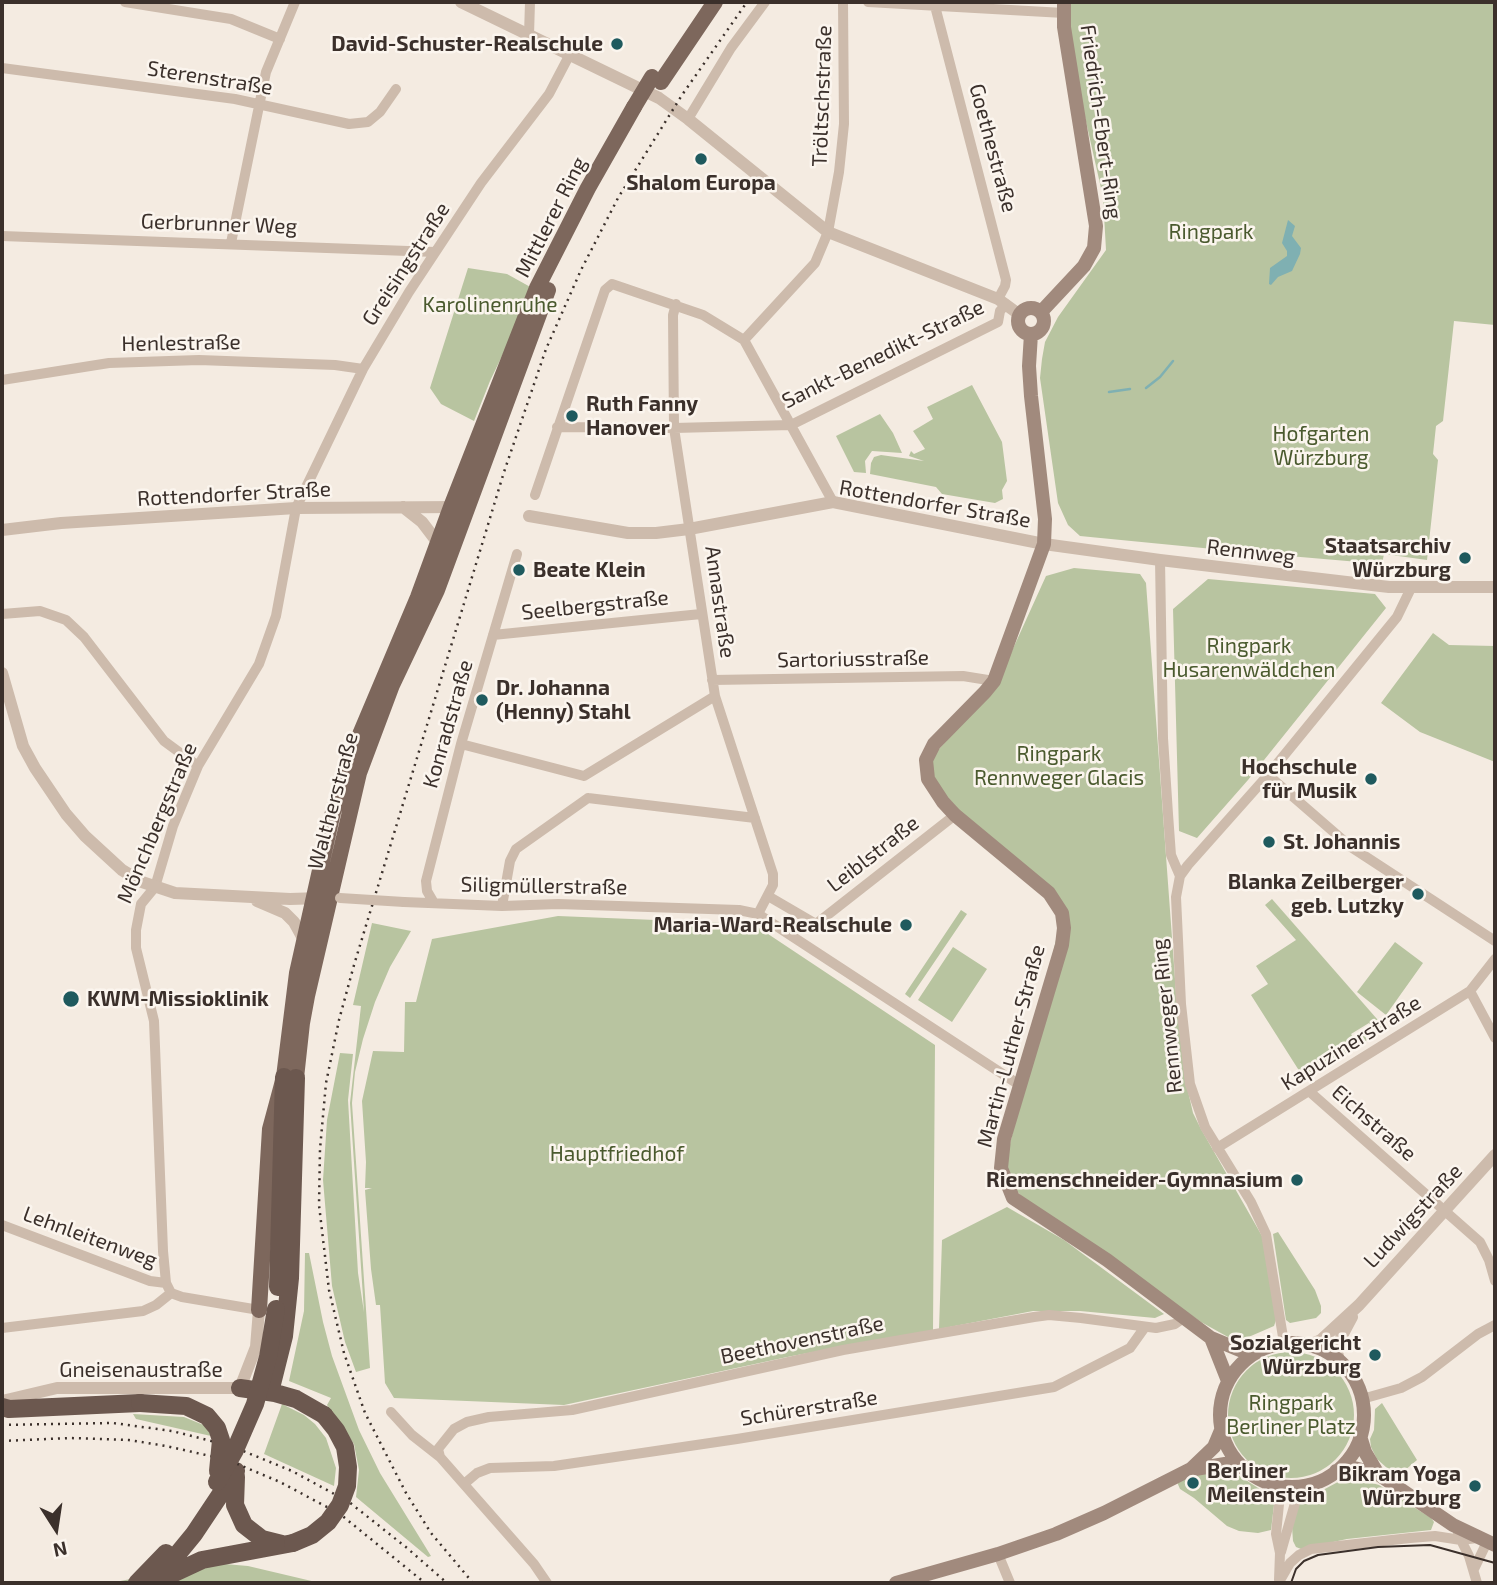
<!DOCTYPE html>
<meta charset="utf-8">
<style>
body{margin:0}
#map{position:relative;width:1497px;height:1585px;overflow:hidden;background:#f4ebe1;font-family:"Exo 2",sans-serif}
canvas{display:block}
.frame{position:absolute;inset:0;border:4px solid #3b302b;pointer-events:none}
.north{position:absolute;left:21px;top:1494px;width:70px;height:70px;-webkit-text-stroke:5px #fbf5ee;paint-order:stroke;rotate:168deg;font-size:19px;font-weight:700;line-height:28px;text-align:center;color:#3b302b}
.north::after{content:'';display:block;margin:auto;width:24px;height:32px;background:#3b302b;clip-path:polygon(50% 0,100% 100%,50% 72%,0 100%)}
</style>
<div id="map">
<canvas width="1497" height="1585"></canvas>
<div class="frame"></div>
<div class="north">N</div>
</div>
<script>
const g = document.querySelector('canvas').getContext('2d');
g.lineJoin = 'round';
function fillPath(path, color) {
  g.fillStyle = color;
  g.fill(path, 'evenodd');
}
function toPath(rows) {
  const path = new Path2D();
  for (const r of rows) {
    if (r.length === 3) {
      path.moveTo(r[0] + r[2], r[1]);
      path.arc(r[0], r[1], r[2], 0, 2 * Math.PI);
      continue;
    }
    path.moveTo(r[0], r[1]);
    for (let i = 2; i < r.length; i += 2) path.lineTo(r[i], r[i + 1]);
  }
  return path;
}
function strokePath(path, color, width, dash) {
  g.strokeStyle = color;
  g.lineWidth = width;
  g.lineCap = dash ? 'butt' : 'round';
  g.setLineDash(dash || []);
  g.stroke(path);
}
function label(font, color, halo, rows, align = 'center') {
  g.font = font + ' "Exo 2",sans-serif';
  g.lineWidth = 5;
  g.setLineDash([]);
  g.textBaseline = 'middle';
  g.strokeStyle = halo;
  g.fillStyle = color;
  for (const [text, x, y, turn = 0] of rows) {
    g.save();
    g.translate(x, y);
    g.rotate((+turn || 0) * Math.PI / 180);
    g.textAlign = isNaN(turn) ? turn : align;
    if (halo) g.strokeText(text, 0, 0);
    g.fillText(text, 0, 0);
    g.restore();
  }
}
const green = toPath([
 [1063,2,1495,2,1493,15,1495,16,1495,325,1454,321,1443,421,1436,426,1433,454,1438,460,1427,560,1384,554,1382,564,1254,553,1080,536,1068,525,1058,503,1040,378,1042,359,1045,342,1058,317,1106,250,1103,197,1068,42],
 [468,268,507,274,534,289,490,381,474,421,441,404,430,388],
 [972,385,1002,442,1007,481,1002,490,1003,499,995,503,942,494,936,487,870,474,871,463,874,457,881,455,924,461,909,456,911,451,914,454,925,449,913,431,933,419,927,407],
 [880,414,893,433,902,453,872,451,865,461,866,473,854,472,836,436],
 [1074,568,1140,574,1146,583,1177,1006,1185,1078,1193,1113,1201,1129,1262,1236,1276,1320,1274,1326,1237,1342,1201,1322,1023,1198,1009,1182,1006,1162,1062,913,978,831,931,779,929,760,996,686,1046,576],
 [1208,579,1375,594,1386,608,1248,780,1197,838,1179,831,1173,609],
 [1433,633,1449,645,1495,646,1495,762,1420,732,1381,703],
 [1272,899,1384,1027,1378,1032,1369,1023,1351,1034,1353,1037,1362,1031,1367,1040,1305,1080,1251,995,1268,984,1256,966,1296,940,1265,905],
 [961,910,967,914,910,998,905,994],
 [558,916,753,924,935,1045,933,1330,792,1356,564,1405,394,1398,385,1383,380,1305,376,1305,371,1269,365,1190,372,1188,365,1188,366,1162,362,1101,373,1051,404,1052,405,1002,416,1002,432,939],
 [372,923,411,931,390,967,375,1002,363,1039,355,1072,352,1103,370,1368,356,1372,345,1342,332,1286,323,1180,327,1120,340,1053,353,1054,348,1100,358,1273,364,1312,350,1103,361,1006,353,1005],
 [1395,942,1423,963,1386,1015,1357,992],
 [953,947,987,969,952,1022,918,1000],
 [1007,1207,1064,1240,1164,1314,1155,1318,1080,1311,1033,1311,939,1329,942,1240],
 [1278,1232,1315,1290,1321,1306,1321,1313,1316,1318,1290,1323,1286,1320,1273,1234],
 [305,1253,309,1253,323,1322,332,1356,359,1430,380,1473,431,1556,428,1557,356,1497,359,1470,354,1444,327,1405,331,1398,289,1381,304,1311],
 [1291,1415,63],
 [1382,1403,1417,1460,1397,1477,1377,1459,1371,1447,1370,1439,1374,1430,1375,1409],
 [282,1404,304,1415,315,1424,326,1438,336,1468,334,1486,264,1454],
 [133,1414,184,1417,206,1426,211,1436,136,1419],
 [1224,1469,1232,1471,1272,1497,1274,1505,1271,1530,1258,1533,1239,1531,1227,1526,1194,1498,1180,1489,1177,1482,1189,1477],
 [1349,1476,1379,1485,1431,1518,1434,1522,1431,1530,1347,1539,1301,1549,1296,1547,1293,1541,1292,1527,1297,1506,1302,1500,1309,1494,1323,1490],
 [213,1563,248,1566,320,1583,110,1583]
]);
const water = toPath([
 [1288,220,1295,226,1292,236,1301,248,1300,254,1292,271,1278,277,1271,285,1269,284,1270,268,1287,256,1287,251,1282,243]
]);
const stream = toPath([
 [1146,388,1160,377,1173,361],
 [1109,392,1130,389]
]);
const minor = toPath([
 [125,2,231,19,280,39],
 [868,2,1064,13],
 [935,6,1006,280,1005,286,998,299],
 [529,35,530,2],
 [2,68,235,99,349,124,368,122,380,112,396,89],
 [688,119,731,48,765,2],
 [2,236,435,252],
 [231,243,266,72,295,2],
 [676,304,673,315,674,428,715,696,773,874,773,885,758,914],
 [744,340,815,263,828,232,839,172,844,124,843,2],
 [2,380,109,363,199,360,335,365,363,369],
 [557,427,674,428,791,425,998,322,1000,311,1006,304],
 [535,495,605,290,612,284,703,315,744,340,833,502],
 [1160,560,1163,738,1168,814,1171,855,1180,876],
 [2,614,40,611,66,620,84,637,164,741,198,766],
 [493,635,701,614],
 [712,680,963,676,994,681],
 [461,744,584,776],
 [1268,775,1351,847,1495,941],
 [584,776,715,696],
 [588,798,755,818],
 [768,896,816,924,955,815],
 [404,902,502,906,558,904,739,910,758,914,1021,1086],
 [434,903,427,891,426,881,461,744,517,554],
 [502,906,510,861,516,849,588,798],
 [1470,991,1495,1038],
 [1310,1092,1480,1242,1489,1260,1495,1281],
 [1217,1148,1470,991,1495,959],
 [2,1225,150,1281,166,1283],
 [171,1293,166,1283,163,1251,154,1021,136,948,136,930,141,904,155,887,173,826,198,766,259,664,276,616,296,508,363,369,409,292,481,183,549,94,570,54],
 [171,1293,182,1297,259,1310],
 [2,1328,143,1311,156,1305,171,1293],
 [1284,1343,1266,1234,1251,1202,1205,1127,1190,1084,1181,1004,1176,897,1180,876,1188,865,1268,775,1397,617,1412,586],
 [1362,1399,1401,1388,1422,1377,1478,1334,1495,1325],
 [391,1412,412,1435,440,1457],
 [464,1484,477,1473,490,1468,554,1466,737,1439,1054,1387,1130,1348,1145,1327],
 [1274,1486,1279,1504,1276,1534,1280,1553,1279,1580],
 [1458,1534,1469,1556,1477,1583],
 [1281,1552,1297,1496,1305,1486],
 [998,1554,1010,1583],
 [1474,1569,1487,1542],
 [1279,1582,1290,1563,1299,1555,1311,1549,1410,1538,1435,1536,1461,1540,1477,1538],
 [547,1583,534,1564,440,1457,438,1449,454,1429,467,1422,489,1417,572,1410,843,1350,1034,1317,1049,1315,1081,1318,1156,1328,1175,1324,1185,1317]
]);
const tertiary = toPath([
 [461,2,659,98,688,119,828,232,998,299,1020,315],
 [403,507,422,522,438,543],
 [529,516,628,533,656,533,689,529,833,502,1044,544,1160,560,1389,587,1495,587],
 [2,530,61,523,296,508,459,507],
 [2,673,23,746,35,768,66,814,85,836,122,870,142,882,175,893,290,899,321,898],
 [257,901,285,913,294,922,304,940],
 [1310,1345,1321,1340,1359,1305,1495,1155],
 [1339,1361,1336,1347,1352,1317],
 [2,1401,57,1388,240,1388,256,1347,259,1310]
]);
const secondary = toPath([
 [1031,321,13],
 [1041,312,1084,266,1094,248,1096,226,1064,27,1064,2],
 [1031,334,1029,366,1031,396,1045,519,1044,544,994,681,985,692,934,744,926,760,928,779,943,802,955,815,1049,893,1062,913,1064,928,1062,945,1004,1139,1001,1168,1013,1198,1107,1260,1211,1338,1252,1355],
 [1211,1338,1228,1381],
 [1292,1415,72],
 [1360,1436,1365,1452,1378,1474],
 [1191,1469,1214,1447,1222,1428],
 [1336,1471,1354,1468,1378,1474,1453,1525,1495,1545],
 [896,1583,998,1554,1056,1534,1104,1513,1189,1470,1225,1464,1244,1467]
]);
const primary = toPath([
 [661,82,715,2],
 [296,1078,302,1023,307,996,359,773,392,685,437,590,548,290],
 [259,1310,270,1129,284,1077,297,973,333,812,361,732,418,597,451,507,537,288,588,188,634,107]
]);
const trunk = toPath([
 [278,1287,284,1077],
 [272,1384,284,1336,290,1278,296,1078],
 [240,1388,275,1393,296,1399,324,1415],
 [2,1407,9,1409,140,1403],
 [236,1477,235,1505,244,1525,262,1539,282,1544],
 [162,1573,194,1534,236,1471],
 [155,1582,202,1560,293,1543],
 [137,1583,166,1553]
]);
const tram = toPath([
 [1291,1583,1296,1569,1304,1561,1318,1555,1378,1547,1430,1545,1495,1563]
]);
const rail = toPath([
 [2,1425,113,1423,172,1431,231,1446,292,1471,349,1502,407,1548,447,1583],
 [2,1441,70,1438,129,1440,166,1446,228,1460,280,1482,340,1514,425,1583],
 [473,1583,431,1533,406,1493,365,1413,344,1353,329,1290,319,1205,320,1149,326,1083,339,1020,354,965,504,472,546,349,581,270,618,198,682,95,747,2]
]);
const minorBridge = toPath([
 [340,898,404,902]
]);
const primaryBridge = toPath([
 [634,107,652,77]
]);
const trunkBridge = toPath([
 [140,1403,186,1406,207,1416,217,1428,221,1440,218,1471],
 [217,1482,235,1450,255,1404,268,1357,276,1309],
 [293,1543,312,1535,328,1522,340,1505,347,1486,348,1467,345,1447,336,1430,324,1415]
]);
const markers = [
 [617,44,7,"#1f5a5e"],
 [701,159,7,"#1f5a5e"],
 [572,416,7,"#1f5a5e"],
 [1465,558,7,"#1f5a5e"],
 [519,570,7,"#1f5a5e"],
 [482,700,7,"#1f5a5e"],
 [1371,779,7,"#1f5a5e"],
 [1269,842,7,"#1f5a5e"],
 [1418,894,7,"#1f5a5e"],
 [906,925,7,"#1f5a5e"],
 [71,999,9,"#1f5a5e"],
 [1297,1180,7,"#1f5a5e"],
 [1375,1355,7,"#1f5a5e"],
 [1193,1483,7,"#1f5a5e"],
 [1475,1486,7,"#1f5a5e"]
];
const poiNames = [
 ["David-Schuster-Realschule",603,44],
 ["Shalom Europa",701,183,"center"],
 ["Ruth Fanny",586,404,"left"],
 ["Hanover",586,428,"left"],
 ["Staatsarchiv",1451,546],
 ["Würzburg",1451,570],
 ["Beate Klein",533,570,"left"],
 ["Dr. Johanna",496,688,"left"],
 ["(Henny) Stahl",496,712,"left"],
 ["Hochschule",1357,767],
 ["für Musik",1357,791],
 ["St. Johannis",1283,842,"left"],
 ["Blanka Zeilberger",1404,882],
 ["geb. Lutzky",1404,906],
 ["Maria-Ward-Realschule",892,925],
 ["KWM-Missioklinik",87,999,"left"],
 ["Riemenschneider-Gymnasium",1283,1180],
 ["Sozialgericht",1361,1343],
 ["Würzburg",1361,1367],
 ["Berliner",1207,1471,"left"],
 ["Meilenstein",1207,1495,"left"],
 ["Bikram Yoga",1461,1474],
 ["Würzburg",1461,1498]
];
const streetNames = [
 ["Sterenstraße",210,78,9],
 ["Tröltschstraße",822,96,-88],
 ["Friedrich-Ebert-Ring",1101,122,82],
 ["Goethestraße",993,148,75],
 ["Mittlerer Ring",551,217,-63],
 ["Gerbrunner Weg",219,224,2],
 ["Greisingstraße",406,264,-57],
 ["Henlestraße",181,343,-1],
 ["Sankt-Benedikt-Straße",883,354,-26],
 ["Rottendorfer Straße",234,494,-3],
 ["Rottendorfer Straße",935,504,10],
 ["Rennweg",1251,552,7],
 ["Annastraße",720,602,82],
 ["Seelbergstraße",595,605,-6],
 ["Sartoriusstraße",853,659,-1],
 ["Konradstraße",448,724,-74],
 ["Waltherstraße",333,801,-75],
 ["Mönchbergstraße",157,823,-67],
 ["Leiblstraße",873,854,-38],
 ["Siligmüllerstraße",544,886,1],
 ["Rennweger Ring",1167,1016,-96],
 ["Kapuzinerstraße",1351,1043,-32],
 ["Martin-Luther-Straße",1011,1046,-75],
 ["Eichstraße",1374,1123,41],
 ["Ludwigstraße",1413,1216,-47],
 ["Lehnleitenweg",90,1237,20],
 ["Beethovenstraße",802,1340,-12],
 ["Gneisenaustraße",141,1370],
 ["Schürerstraße",809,1408,-9]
];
const parkNames = [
 ["Ringpark",1211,232],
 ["Karolinenruhe",490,305],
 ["Hofgarten",1321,434],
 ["Würzburg",1321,458],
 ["Ringpark",1249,646],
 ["Husarenwäldchen",1249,670],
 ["Ringpark",1059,754],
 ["Rennweger Glacis",1059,778],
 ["Hauptfriedhof",617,1154],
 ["Ringpark",1291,1403],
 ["Berliner Platz",1291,1427]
];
fillPath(green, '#b8c4a0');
fillPath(water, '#7fb0b2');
strokePath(stream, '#7fb0b2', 2.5);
strokePath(minor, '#cdbbac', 10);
strokePath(tertiary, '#cdbbac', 12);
strokePath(secondary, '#a18a7d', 14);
strokePath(primary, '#7d675c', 16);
strokePath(trunk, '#6c584f', 18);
strokePath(tram, '#3b302b', 2);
strokePath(rail, '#3b302b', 2.5, [2, 5]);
strokePath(minorBridge, '#cdbbac', 10);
strokePath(primaryBridge, '#7d675c', 16);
strokePath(trunkBridge, '#6c584f', 18);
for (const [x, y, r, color] of markers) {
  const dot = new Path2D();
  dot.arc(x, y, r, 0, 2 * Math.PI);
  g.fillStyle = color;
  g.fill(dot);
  strokePath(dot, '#fbf5ee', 2.5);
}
label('bold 21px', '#3b302b', '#fbf5ee', poiNames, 'right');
label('21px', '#3b302b', '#fbf5ee', streetNames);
label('21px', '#4a5a2e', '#fbf5ee', parkNames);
</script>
